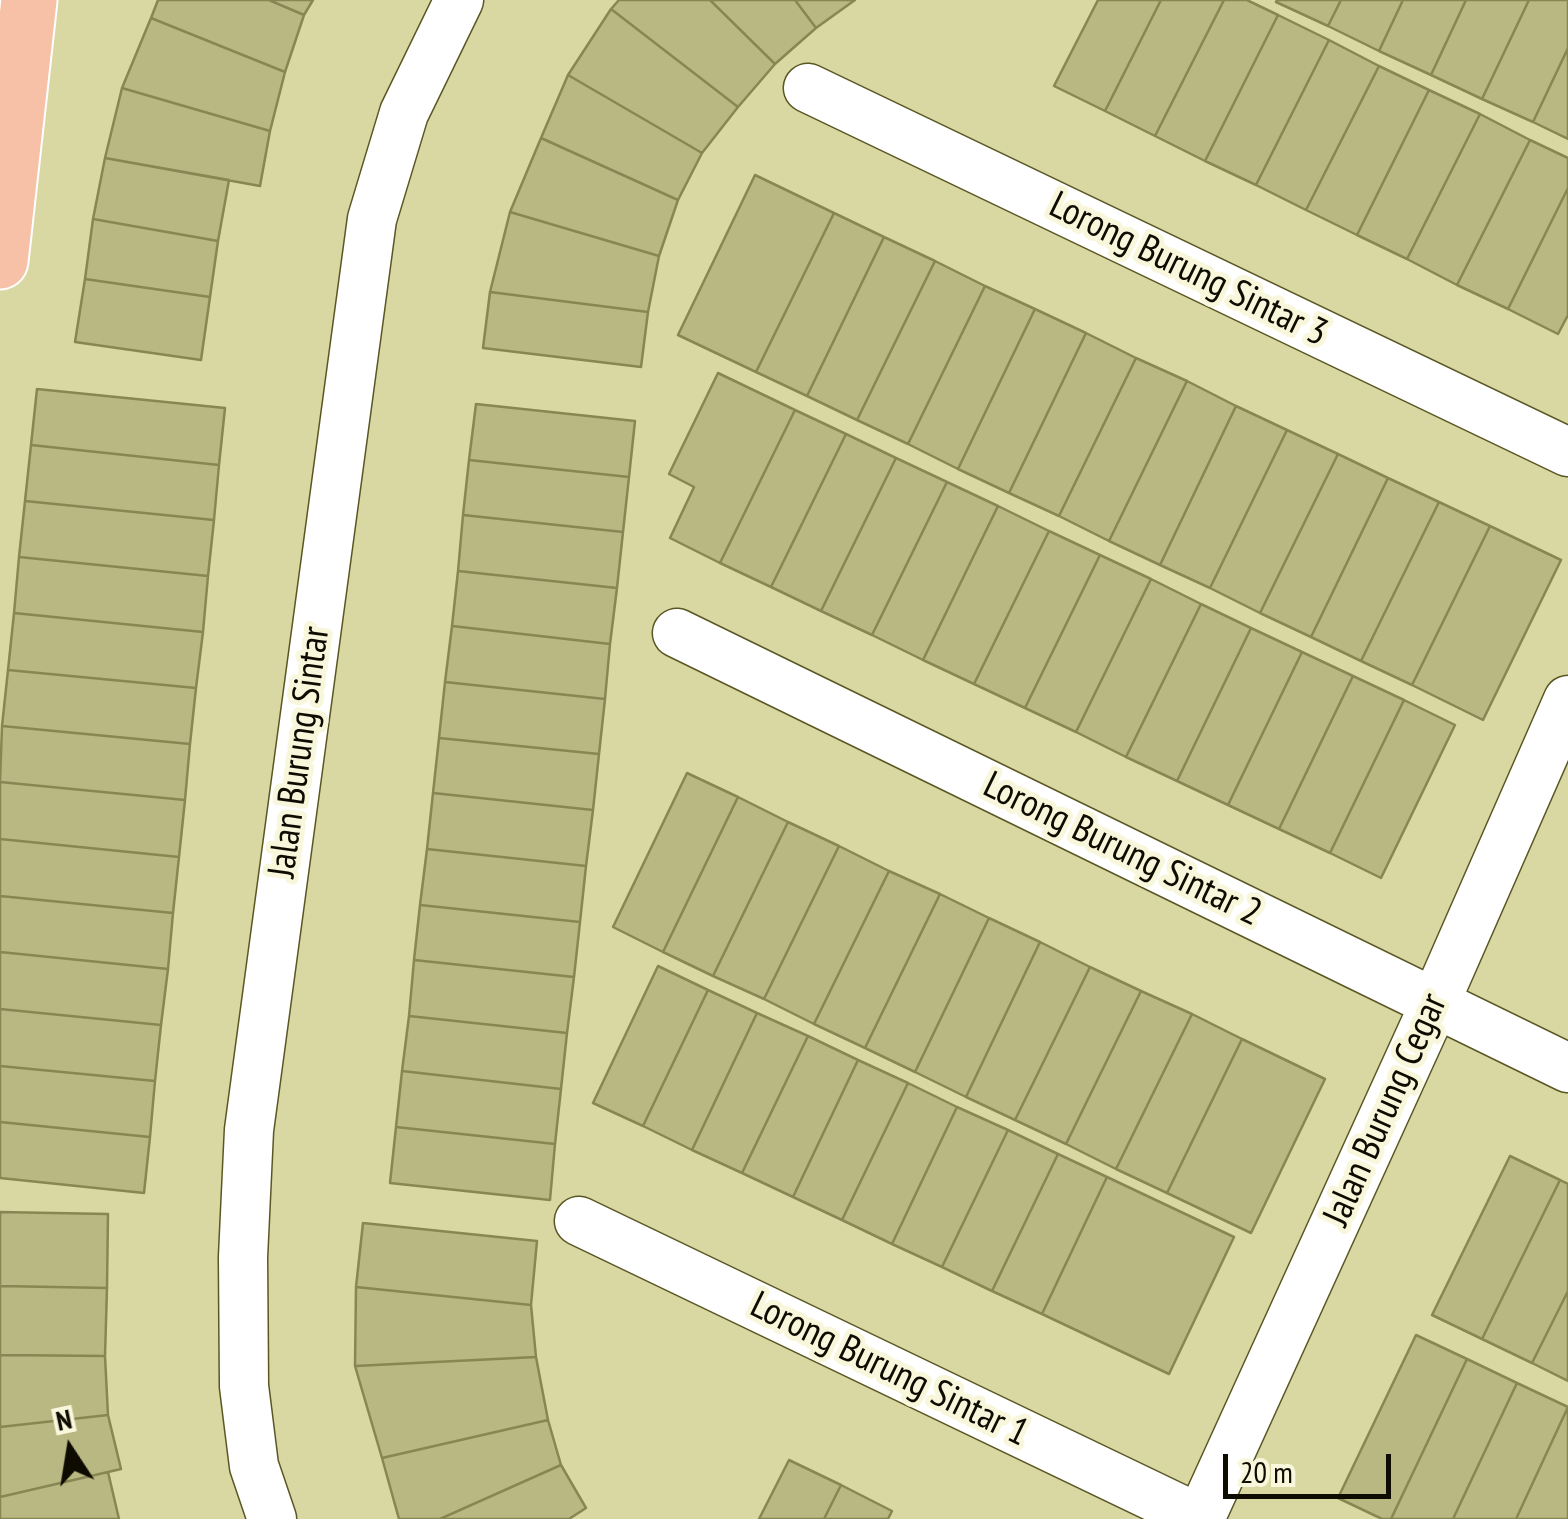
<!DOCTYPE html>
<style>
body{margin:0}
#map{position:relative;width:1568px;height:1519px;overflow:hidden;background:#dad8a2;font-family:"PT Sans Narrow",sans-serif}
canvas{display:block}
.north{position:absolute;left:20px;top:1399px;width:100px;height:100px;-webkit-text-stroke:8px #f8f7dc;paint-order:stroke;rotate:348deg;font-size:28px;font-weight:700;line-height:40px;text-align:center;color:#0e0c00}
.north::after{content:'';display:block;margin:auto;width:35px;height:45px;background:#0e0c00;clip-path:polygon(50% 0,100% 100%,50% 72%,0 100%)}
.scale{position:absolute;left:1223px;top:1454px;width:168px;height:45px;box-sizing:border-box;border:5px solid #0e0c00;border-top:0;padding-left:12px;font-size:30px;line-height:35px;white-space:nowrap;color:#0e0c00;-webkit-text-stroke:8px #f8f7dc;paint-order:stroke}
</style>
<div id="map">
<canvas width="1568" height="1519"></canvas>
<div class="north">N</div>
<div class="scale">20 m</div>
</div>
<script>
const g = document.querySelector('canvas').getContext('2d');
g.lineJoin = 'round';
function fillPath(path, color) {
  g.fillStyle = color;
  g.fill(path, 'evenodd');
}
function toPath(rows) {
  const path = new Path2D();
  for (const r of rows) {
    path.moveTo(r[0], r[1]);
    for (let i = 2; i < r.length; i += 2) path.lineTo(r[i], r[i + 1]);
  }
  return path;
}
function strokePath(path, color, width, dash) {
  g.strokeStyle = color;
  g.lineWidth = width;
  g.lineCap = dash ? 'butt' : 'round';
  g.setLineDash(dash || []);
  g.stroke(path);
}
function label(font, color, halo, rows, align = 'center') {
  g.font = font + ' "PT Sans Narrow",sans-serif';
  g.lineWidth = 10;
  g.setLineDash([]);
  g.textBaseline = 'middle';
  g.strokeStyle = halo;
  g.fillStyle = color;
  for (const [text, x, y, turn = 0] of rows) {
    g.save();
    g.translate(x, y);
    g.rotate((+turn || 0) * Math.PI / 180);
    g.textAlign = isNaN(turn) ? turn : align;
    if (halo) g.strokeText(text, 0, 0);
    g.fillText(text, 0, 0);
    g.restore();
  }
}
const building = toPath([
 [158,0,269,0,304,15,285,72,151,18,158,0],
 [269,0,313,0,304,15,269,0],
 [619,0,710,0,775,64,738,107,611,9,619,0],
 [710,0,795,0,816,28,775,64,710,0],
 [795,0,855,0,816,28,795,0],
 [1098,0,1161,0,1105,111,1054,86,1098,0],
 [1161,0,1224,0,1155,136,1105,111,1161,0],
 [1224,0,1247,0,1278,15,1205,161,1155,136,1224,0],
 [1277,0,1341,0,1328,26,1276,2,1277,0],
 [1341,0,1403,0,1379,51,1328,26,1341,0],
 [1403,0,1466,0,1431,75,1379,51,1403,0],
 [1466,0,1529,0,1482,99,1431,75,1466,0],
 [1529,0,1568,0,1568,48,1533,122,1482,99,1529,0],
 [611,9,738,107,702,153,568,75,611,9],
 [1278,15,1329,40,1256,185,1205,161,1278,15],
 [151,18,285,72,270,131,122,88,151,18],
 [1329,40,1379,66,1306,210,1256,185,1329,40],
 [1568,48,1568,139,1533,122,1568,48],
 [1379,66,1429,90,1357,235,1306,210,1379,66],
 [568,75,702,153,678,200,541,138,568,75],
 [122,88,270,131,260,186,105,158,122,88],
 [1429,90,1480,114,1407,259,1357,235,1429,90],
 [1480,114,1530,140,1457,285,1407,259,1480,114],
 [541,138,678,200,659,256,510,212,541,138],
 [1530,140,1568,158,1568,188,1508,309,1457,285,1530,140],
 [105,158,229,180,218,241,93,219,105,158],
 [755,175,834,213,756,372,678,335,755,175],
 [1568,188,1568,315,1558,334,1508,309,1568,188],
 [510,212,659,256,648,312,490,292,510,212],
 [834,213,884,237,807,396,756,372,834,213],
 [93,219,218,241,210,297,85,279,93,219],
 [884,237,935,261,857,420,807,396,884,237],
 [935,261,985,286,908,444,857,420,935,261],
 [85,279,210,297,201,360,75,342,85,279],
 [985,286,1035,309,958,469,908,444,985,286],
 [490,292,648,312,641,367,483,348,490,292],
 [1035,309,1086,333,1009,493,958,469,1035,309],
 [1086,333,1136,358,1059,516,1009,493,1086,333],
 [1136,358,1187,381,1109,541,1059,516,1136,358],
 [718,373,795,410,720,563,670,538,694,487,669,474,718,373],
 [1187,381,1236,406,1160,565,1109,541,1187,381],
 [37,389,225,408,219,465,31,445,37,389],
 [476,404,635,421,629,477,469,460,476,404],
 [1236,406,1287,430,1210,588,1160,565,1236,406],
 [795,410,846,434,771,587,720,563,795,410],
 [1287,430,1338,454,1260,613,1210,588,1287,430],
 [846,434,896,458,821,611,771,587,846,434],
 [31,445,219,465,214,520,25,501,31,445],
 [1338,454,1388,478,1311,637,1260,613,1338,454],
 [896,458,947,482,872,635,821,611,896,458],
 [469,460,629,477,623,532,463,515,469,460],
 [1388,478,1439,502,1361,661,1311,637,1388,478],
 [947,482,998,506,923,660,872,635,947,482],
 [25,501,214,520,208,576,19,557,25,501],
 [1439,502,1490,526,1412,685,1361,661,1439,502],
 [998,506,1049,531,974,684,923,660,998,506],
 [463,515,623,532,617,588,458,571,463,515],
 [1490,526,1561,560,1483,720,1412,685,1490,526],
 [1049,531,1100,555,1025,708,974,684,1049,531],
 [1100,555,1151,579,1076,732,1025,708,1100,555],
 [19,557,208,576,203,632,14,613,19,557],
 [458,571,617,588,610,644,452,626,458,571],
 [1151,579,1201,604,1126,757,1076,732,1151,579],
 [1201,604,1251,628,1177,781,1126,757,1201,604],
 [14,613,203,632,196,688,8,670,14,613],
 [452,626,610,644,605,699,445,682,452,626],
 [1251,628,1302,652,1228,805,1177,781,1251,628],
 [1302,652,1353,676,1279,829,1228,805,1302,652],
 [8,670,196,688,190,744,2,726,8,670],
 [1353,676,1404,700,1330,853,1279,829,1353,676],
 [445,682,605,699,599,754,439,738,445,682],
 [1404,700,1455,725,1381,878,1330,853,1404,700],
 [2,726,190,744,185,800,0,782,2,726],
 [439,738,599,754,593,810,433,793,439,738],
 [687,773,738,797,663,952,613,927,687,773],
 [0,782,185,800,179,857,0,839,0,782],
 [433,793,593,810,586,866,427,849,433,793],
 [738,797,788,822,713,976,663,952,738,797],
 [788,822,839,846,764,999,713,976,788,822],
 [0,839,179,857,173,913,0,896,0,839],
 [839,846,889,871,814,1024,764,999,839,846],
 [427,849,586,866,580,922,420,905,427,849],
 [889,871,940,894,865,1048,814,1024,889,871],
 [940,894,989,918,915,1072,865,1048,940,894],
 [0,896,173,913,168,969,0,952,0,896],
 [420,905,580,922,574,977,414,960,420,905],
 [989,918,1040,942,966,1097,915,1072,989,918],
 [1040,942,1090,967,1015,1120,966,1097,1040,942],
 [0,952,168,969,161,1025,0,1009,0,952],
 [414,960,574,977,567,1033,409,1016,414,960],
 [658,966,708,990,643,1126,593,1103,658,966],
 [1090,967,1141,991,1066,1144,1015,1120,1090,967],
 [708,990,757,1013,692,1150,643,1126,708,990],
 [1141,991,1192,1014,1116,1169,1066,1144,1141,991],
 [0,1009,161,1025,155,1081,0,1066,0,1009],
 [757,1013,808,1036,742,1173,692,1150,757,1013],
 [1192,1014,1242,1039,1167,1193,1116,1169,1192,1014],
 [409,1016,567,1033,561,1089,402,1071,409,1016],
 [808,1036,858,1060,793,1197,742,1173,808,1036],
 [1242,1039,1325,1079,1251,1233,1167,1193,1242,1039],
 [858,1060,908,1083,842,1220,793,1197,858,1060],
 [0,1066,155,1081,150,1137,0,1122,0,1066],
 [402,1071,561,1089,555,1144,396,1127,402,1071],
 [908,1083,957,1107,892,1244,842,1220,908,1083],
 [957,1107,1008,1130,942,1267,892,1244,957,1107],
 [0,1122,150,1137,144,1193,0,1178,0,1122],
 [396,1127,555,1144,550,1200,390,1183,396,1127],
 [1008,1130,1058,1154,992,1291,942,1267,1008,1130],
 [1058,1154,1107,1177,1042,1314,992,1291,1058,1154],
 [1510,1156,1560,1180,1482,1339,1432,1315,1510,1156],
 [1107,1177,1234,1237,1169,1374,1042,1314,1107,1177],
 [1560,1180,1568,1184,1568,1291,1532,1363,1482,1339,1560,1180],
 [0,1212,108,1214,107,1288,0,1286,0,1212],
 [363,1223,537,1241,531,1305,356,1287,363,1223],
 [0,1286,107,1288,105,1356,0,1355,0,1286],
 [356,1287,531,1305,536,1357,355,1366,356,1287],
 [1568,1291,1568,1381,1532,1363,1568,1291],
 [1416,1335,1467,1359,1391,1519,1382,1519,1338,1498,1416,1335],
 [0,1355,105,1356,108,1415,0,1427,0,1355],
 [536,1357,548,1420,382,1458,355,1366,536,1357],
 [1467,1359,1517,1383,1453,1519,1391,1519,1467,1359],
 [1517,1383,1568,1407,1516,1519,1453,1519,1517,1383],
 [1568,1407,1568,1519,1516,1519,1568,1407],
 [108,1415,121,1469,0,1497,0,1427,108,1415],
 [548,1420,561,1465,440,1519,399,1519,382,1458,548,1420],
 [789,1460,841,1485,824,1519,759,1519,789,1460],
 [561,1465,586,1508,569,1519,440,1519,561,1465],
 [108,1472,119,1519,0,1519,0,1497,108,1472],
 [841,1485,892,1511,888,1519,824,1519,841,1485]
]);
const street = toPath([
 [808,88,1568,452],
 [677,633,1568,1068],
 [579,1221,1200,1519],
 [272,1519,254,1466,244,1386,243,1257,249,1130,372,219,404,113,459,0],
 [1200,1519,1435,1003,1568,700]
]);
const primary = toPath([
 [0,261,29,0]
]);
const streetNames = [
 ["Lorong Burung Sintar 3",1188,270,26],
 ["Jalan Burung Sintar",300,752,-82],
 ["Lorong Burung Sintar 2",1122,850,26],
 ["Jalan Burung Cegar",1386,1110,-66],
 ["Lorong Burung Sintar 1",889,1370,26]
];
fillPath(building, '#b9b782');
strokePath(building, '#888652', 2.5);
strokePath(street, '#5a5724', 51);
strokePath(primary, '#fff', 59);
strokePath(street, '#fff', 48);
strokePath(primary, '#f6c1a7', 55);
label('38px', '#0e0c00', '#f8f7dc', streetNames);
</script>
